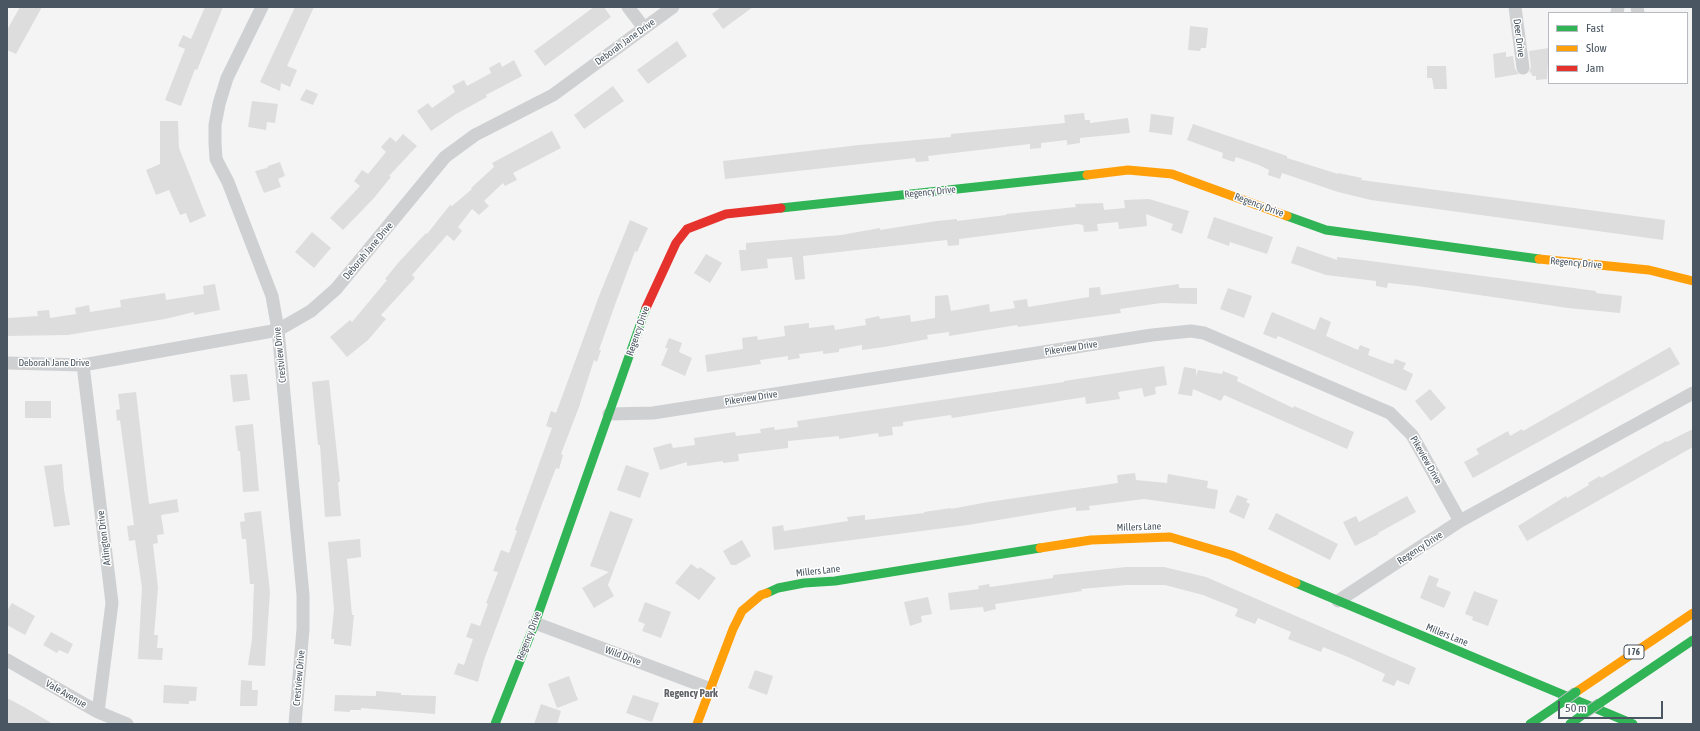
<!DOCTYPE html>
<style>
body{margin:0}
#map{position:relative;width:1700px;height:731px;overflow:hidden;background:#f4f4f4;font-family:"Asap Condensed",sans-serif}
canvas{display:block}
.frame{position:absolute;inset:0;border:8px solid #4a5661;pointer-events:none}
.legend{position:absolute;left:1548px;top:12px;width:140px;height:72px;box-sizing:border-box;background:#fff;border:1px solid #b7bbc0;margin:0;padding:5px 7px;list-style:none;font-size:12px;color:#4a5661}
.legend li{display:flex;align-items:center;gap:8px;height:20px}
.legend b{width:20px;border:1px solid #b7bbc0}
.scale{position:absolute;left:1558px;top:701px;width:105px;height:18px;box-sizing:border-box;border:2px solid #4a5661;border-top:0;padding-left:5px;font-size:12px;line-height:14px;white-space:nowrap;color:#4a5661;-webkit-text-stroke:3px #fff;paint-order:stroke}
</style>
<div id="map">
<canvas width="1700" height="731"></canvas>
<div class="frame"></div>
<ul class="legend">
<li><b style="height:5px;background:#30b455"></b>Fast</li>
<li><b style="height:5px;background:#ff9f0a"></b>Slow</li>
<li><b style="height:5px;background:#e5322d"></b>Jam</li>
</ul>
<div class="scale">50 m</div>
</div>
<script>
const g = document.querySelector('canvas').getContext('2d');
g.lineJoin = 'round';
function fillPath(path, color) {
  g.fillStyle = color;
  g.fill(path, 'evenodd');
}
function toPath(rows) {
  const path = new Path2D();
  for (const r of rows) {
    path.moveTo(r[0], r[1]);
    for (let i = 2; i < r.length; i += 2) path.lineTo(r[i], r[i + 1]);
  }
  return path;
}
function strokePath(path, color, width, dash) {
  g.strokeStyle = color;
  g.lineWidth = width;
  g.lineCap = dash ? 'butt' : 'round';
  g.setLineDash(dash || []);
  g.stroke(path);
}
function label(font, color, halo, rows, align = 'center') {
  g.font = font + ' "Asap Condensed",sans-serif';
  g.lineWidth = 3;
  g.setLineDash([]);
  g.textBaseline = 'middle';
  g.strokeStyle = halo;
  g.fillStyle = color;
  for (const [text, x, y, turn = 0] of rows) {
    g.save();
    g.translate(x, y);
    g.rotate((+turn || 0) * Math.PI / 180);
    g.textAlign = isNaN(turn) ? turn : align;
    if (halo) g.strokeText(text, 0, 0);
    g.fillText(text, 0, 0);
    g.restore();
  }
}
const building = toPath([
 [20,7,42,7,16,54,7,50,7,30],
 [205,7,223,7,197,70,195,69,181,106,165,100,185,49,178,46,183,35,191,39],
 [295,7,314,7,287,66,297,70,290,87,281,83,280,91,260,82],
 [594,7,604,7,611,17,545,66,534,51],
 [721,7,753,7,723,29,712,14],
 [1190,26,1208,28,1206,48,1201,48,1200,51,1188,50],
 [677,41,687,56,648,84,637,70],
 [1549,48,1547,79,1536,80,1536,76,1532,76,1531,72,1529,73,1531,67,1529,51],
 [1506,52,1506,57,1513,56,1515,69,1519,74,1495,78,1493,54],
 [514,60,522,76,486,95,487,97,456,114,431,131,417,111,428,103,432,108,455,92,452,86,464,80,467,86,491,73,489,68,500,62,502,67],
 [1427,66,1446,66,1447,89,1434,89,1432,78,1427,78],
 [613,86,624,101,584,129,574,115],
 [306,89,318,94,313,105,300,100],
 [252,101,278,104,275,123,267,122,266,130,248,127],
 [1084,113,1085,120,1090,120,1090,123,1128,118,1130,133,1080,138,1080,143,1067,145,1067,140,1041,143,1041,148,1030,149,1030,144,928,156,929,161,916,162,915,158,725,179,723,161,859,145,951,137,951,134,1065,123,1064,115],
 [1151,114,1174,117,1172,135,1149,132],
 [160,121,178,121,179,148,206,216,190,223,186,213,180,215,169,190,156,195,146,170,160,164],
 [1193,124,1287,156,1287,158,1338,174,1338,173,1362,178,1361,180,1665,220,1663,240,1371,200,1338,192,1282,173,1280,179,1268,175,1269,170,1259,165,1236,157,1234,162,1222,158,1223,153,1187,140],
 [552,131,561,148,513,173,517,180,505,186,503,183,484,201,489,206,479,215,472,209,458,227,462,231,454,241,447,235,412,275,415,278,381,315,386,319,368,340,347,357,330,337,350,320,352,322,387,280,385,279,398,263,426,233,427,234,450,205,452,206,472,189,471,188,494,167,492,163],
 [403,134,417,146,389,176,391,177,374,198,343,230,330,218,360,186,354,181,362,170,368,174,386,152,381,147,390,137,396,142],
 [280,162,285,176,278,179,281,187,264,193,255,171,267,168,268,166],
 [1149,199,1189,211,1182,234,1171,230,1173,224,1146,214,1147,226,1139,227,1119,229,1118,222,1097,224,1098,231,1084,232,1083,225,1077,224,959,239,959,245,948,246,947,240,803,256,805,279,795,280,792,257,767,259,768,268,741,271,739,250,746,250,746,243,841,235,880,228,880,230,937,221,957,219,957,221,1006,215,1006,214,1076,207,1075,204,1103,203,1104,210,1125,208,1124,200],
 [1214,217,1273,237,1267,254,1230,242,1229,246,1207,238],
 [630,220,648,228,637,252,635,251,616,302,599,350,601,350,597,362,594,360,579,407,561,454,563,455,559,469,556,468,542,504,484,660,478,682,454,674,458,663,464,665,473,639,466,637,471,623,480,626,488,604,486,603,498,572,493,571,501,550,509,553,517,531,515,530,552,428,546,426,551,411,556,413,599,296],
 [312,232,331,248,314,268,295,252],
 [1297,246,1337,260,1337,257,1363,260,1596,291,1596,293,1622,296,1620,313,1568,308,1417,286,1388,283,1387,288,1376,286,1376,281,1326,275,1291,263],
 [706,254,722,263,710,283,694,273],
 [215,284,220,310,194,315,194,312,165,319,68,335,7,336,7,318,38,316,37,311,49,310,50,318,76,314,75,308,89,305,90,312,121,307,120,300,132,298,165,293,166,300,204,294,203,286],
 [1179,284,1179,288,1197,288,1197,304,1161,303,1120,309,1121,313,1018,327,1017,325,949,336,949,332,927,335,928,339,884,347,862,350,862,345,839,349,839,352,823,354,823,351,799,354,800,358,788,360,788,356,760,360,761,364,707,372,705,355,743,349,742,338,757,336,758,340,785,336,784,326,809,323,809,328,834,325,835,330,866,325,865,319,879,316,880,319,910,315,911,322,935,318,935,296,948,295,951,311,989,304,990,312,1015,308,1013,301,1027,299,1028,307,1089,297,1089,288,1100,287,1101,295],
 [1228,288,1252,296,1244,318,1220,309],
 [1272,312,1315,330,1320,317,1331,322,1326,336,1358,350,1360,345,1370,349,1368,355,1389,363,1393,364,1395,359,1406,363,1403,369,1413,374,1406,391,1278,336,1276,339,1263,334],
 [669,338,682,343,679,352,692,358,685,376,661,365,668,348,665,348],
 [1670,347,1680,364,1473,478,1464,462,1479,454,1476,449,1508,431,1510,436,1522,429,1523,431],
 [1164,366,1167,385,1155,387,1156,394,1144,397,1142,388,1118,392,1120,399,1106,401,1086,404,1085,397,952,418,951,415,903,422,903,426,892,427,893,435,879,437,878,433,839,439,839,436,788,441,788,448,738,454,739,461,723,463,723,461,687,466,687,462,660,470,653,448,671,443,673,448,695,445,694,438,735,432,736,436,761,433,760,429,774,427,775,430,798,427,797,421,1064,382,1064,381],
 [1184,367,1196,369,1196,376,1198,370,1222,374,1223,371,1238,377,1237,381,1293,408,1294,406,1354,432,1347,449,1224,395,1221,401,1193,389,1192,396,1178,394],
 [247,374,250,400,233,402,230,375],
 [329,380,340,482,338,482,341,516,325,517,320,445,318,445,312,382],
 [1430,389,1446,408,1431,421,1415,401],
 [136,392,149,504,177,499,179,512,161,515,164,534,157,535,158,543,153,544,158,588,154,635,158,635,157,648,163,648,162,660,138,659,142,588,135,540,129,541,127,526,134,525,120,420,117,421,116,410,120,409,118,394],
 [25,401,51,401,51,418,25,418],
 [253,424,259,491,243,492,240,451,238,451,235,426],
 [1693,429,1693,447,1527,541,1518,526,1566,496,1567,498,1589,485,1588,483,1600,476,1601,478,1666,441,1667,442],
 [62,464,64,490,70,525,54,527,44,466],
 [626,465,649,473,640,498,617,490],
 [1135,473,1136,480,1167,483,1168,474,1208,481,1207,488,1218,490,1215,509,1144,499,1089,506,1090,510,1076,511,1076,507,968,525,774,550,772,527,783,525,784,531,848,521,847,517,865,515,865,520,924,513,924,512,951,508,951,509,988,502,1118,483,1117,475],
 [1237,495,1248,499,1246,502,1250,504,1244,519,1229,512],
 [1407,496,1416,512,1378,533,1379,534,1355,546,1343,522,1356,516,1359,522],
 [261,511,270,592,265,666,248,665,252,639,254,584,250,584,246,539,242,539,240,522,245,521,244,513],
 [610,511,633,519,608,585,614,596,594,608,582,588,609,572,590,566],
 [1276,513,1338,544,1330,560,1268,529],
 [360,539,361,557,347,559,352,615,354,615,351,646,334,644,334,639,331,639,334,609,328,542],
 [742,540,751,556,736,565,731,565,723,551],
 [691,564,698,569,700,567,716,578,699,600,675,583],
 [1126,567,1164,567,1206,577,1416,668,1409,685,1397,680,1394,686,1382,681,1385,674,1348,657,1323,647,1321,652,1288,639,1291,632,1258,618,1255,624,1235,616,1238,609,1203,595,1165,585,1126,585,1081,589,1082,591,995,604,996,609,984,612,983,607,950,610,948,593,979,589,978,586,989,584,990,587,1053,578,1053,575],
 [1429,575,1439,579,1436,586,1451,592,1444,608,1420,598],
 [1474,591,1498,600,1488,626,1472,620,1473,617,1465,614],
 [928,597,932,614,921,616,922,622,910,626,904,602],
 [645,602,671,612,661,638,642,631,645,624,638,621],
 [12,603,35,616,25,635,7,625,7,611],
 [51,632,73,644,68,654,59,650,57,653,43,645],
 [755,670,773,676,767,695,748,688],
 [569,676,578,700,557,708,548,684],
 [241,680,252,681,252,690,258,690,257,706,240,706],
 [164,685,197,687,196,701,189,701,189,704,163,703],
 [376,691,401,693,401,695,436,696,435,714,361,708,361,710,350,710,350,712,334,711,335,695,376,696],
 [633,695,659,703,652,722,626,713],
 [7,698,24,707,53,724,7,724],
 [541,704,561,711,557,724,534,724]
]);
const street = toPath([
 [262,7,227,78,219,104,215,125,215,143,216,159,228,182,272,296,278,330,303,595,303,629,295,724],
 [628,7,644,28],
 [1515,7,1523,68],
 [1637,7,1638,13],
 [1617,13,1618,7],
 [7,363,83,365,278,330,311,311,336,289,445,157,475,135,553,95,673,7],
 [83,365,112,603,98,712],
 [609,414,653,413,1152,335,1191,331,1204,333,1390,413,1412,435,1460,521],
 [1338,601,1460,521,1693,393],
 [535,623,711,689],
 [7,660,98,712,127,724]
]);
const fast = toPath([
 [781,208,1087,175],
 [1287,216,1326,230,1539,259],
 [1296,583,1633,724],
 [767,593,778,588,804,583,835,581,1040,548],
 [1600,703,1693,640],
 [495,724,535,623,646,308],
 [1530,724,1561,703],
 [1570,724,1585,713]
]);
const slow = toPath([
 [1087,175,1128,170,1172,174,1287,216],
 [1539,259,1649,270,1693,281],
 [1040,548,1091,540,1170,537,1231,555,1296,583],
 [1576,692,1693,613],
 [697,724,733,629,742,611,761,595,767,593]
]);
const jam = toPath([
 [646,308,676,243,687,229,726,214,781,208]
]);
const fastBridge = toPath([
 [1561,703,1576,692],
 [1585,713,1600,703]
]);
const shields = [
 [1634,652,20]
];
const shieldNames = [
 ["I 76",1634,652]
];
const streetNames = [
 ["Deer Drive",1519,38,83],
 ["Deborah Jane Drive",625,42,-36],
 ["Regency Drive",930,192,-6],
 ["Regency Drive",1259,205,20],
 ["Deborah Jane Drive",368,251,-50],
 ["Regency Drive",1576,263,5],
 ["Regency Drive",638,331,-71],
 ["Pikeview Drive",1071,348,-9],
 ["Crestview Drive",280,355,-96],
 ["Deborah Jane Drive",54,363],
 ["Pikeview Drive",751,398,-9],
 ["Pikeview Drive",1426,460,60],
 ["Millers Lane",1139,527,-2],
 ["Arlington Drive",104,538,-97],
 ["Regency Drive",1420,548,-33],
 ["Millers Lane",818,571,-6],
 ["Millers Lane",1447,635,22],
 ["Regency Drive",529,636,-69],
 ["Wild Drive",623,656,21],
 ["Crestview Drive",299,678,-85],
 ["Vale Avenue",66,694,30]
];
const neighbourhoodNames = [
 ["Regency Park",691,694]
];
fillPath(building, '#ddddde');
strokePath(street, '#ced0d2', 13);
strokePath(fast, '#30b455', 9);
strokePath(slow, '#ff9f0a', 9);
strokePath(jam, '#e5322d', 9);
strokePath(fastBridge, '#b9bec3', 11, []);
strokePath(fastBridge, '#30b455', 9);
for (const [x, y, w] of shields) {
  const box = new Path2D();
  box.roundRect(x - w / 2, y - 7, w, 14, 3);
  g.fillStyle = '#fff';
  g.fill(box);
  strokePath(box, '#4a5661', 1);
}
label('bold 9px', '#4a5661', null, shieldNames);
label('10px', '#4a5661', '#fff', streetNames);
label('bold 11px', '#5f6368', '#fff', neighbourhoodNames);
</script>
